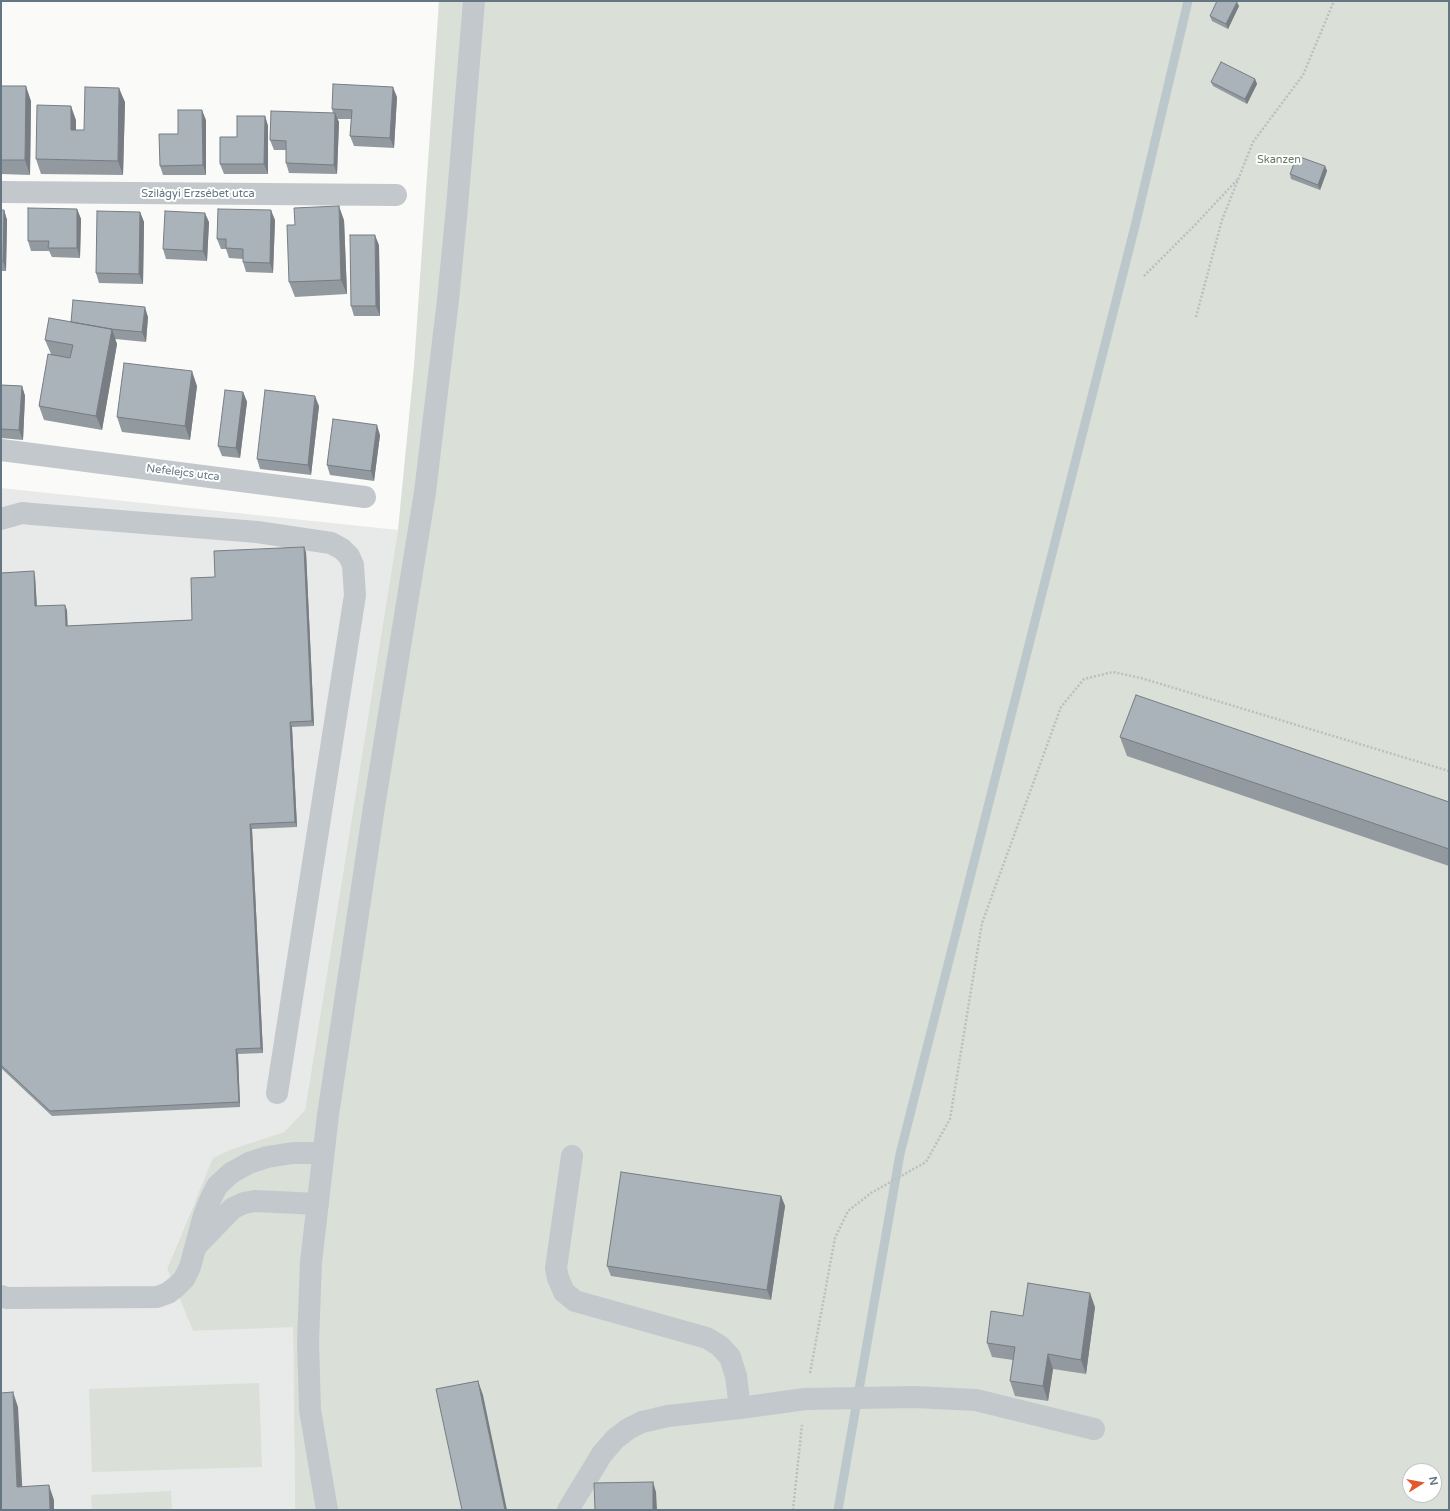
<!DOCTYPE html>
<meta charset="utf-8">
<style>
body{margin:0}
#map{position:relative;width:1450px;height:1511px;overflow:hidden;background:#fafaf8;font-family:"Varela Round",sans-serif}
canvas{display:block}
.frame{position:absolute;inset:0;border:2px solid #657683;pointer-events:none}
.north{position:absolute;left:1402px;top:1463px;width:40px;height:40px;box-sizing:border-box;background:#fff;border:1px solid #c1c8cd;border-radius:50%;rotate:79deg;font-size:11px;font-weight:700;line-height:16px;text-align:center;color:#657683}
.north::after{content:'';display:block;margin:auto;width:14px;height:18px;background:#e4572e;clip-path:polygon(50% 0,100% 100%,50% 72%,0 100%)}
</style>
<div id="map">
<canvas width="1450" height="1511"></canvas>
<div class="frame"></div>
<div class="north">N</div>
</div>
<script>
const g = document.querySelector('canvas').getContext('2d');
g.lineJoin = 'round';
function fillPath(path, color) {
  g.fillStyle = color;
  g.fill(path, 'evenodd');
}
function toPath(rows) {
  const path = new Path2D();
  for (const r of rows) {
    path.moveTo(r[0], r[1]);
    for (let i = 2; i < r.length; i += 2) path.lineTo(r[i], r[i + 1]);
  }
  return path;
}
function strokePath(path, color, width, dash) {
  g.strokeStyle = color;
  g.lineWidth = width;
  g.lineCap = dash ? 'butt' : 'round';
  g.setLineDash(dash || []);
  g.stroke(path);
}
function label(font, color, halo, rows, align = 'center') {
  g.font = font + ' "Varela Round",sans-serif';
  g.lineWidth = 4;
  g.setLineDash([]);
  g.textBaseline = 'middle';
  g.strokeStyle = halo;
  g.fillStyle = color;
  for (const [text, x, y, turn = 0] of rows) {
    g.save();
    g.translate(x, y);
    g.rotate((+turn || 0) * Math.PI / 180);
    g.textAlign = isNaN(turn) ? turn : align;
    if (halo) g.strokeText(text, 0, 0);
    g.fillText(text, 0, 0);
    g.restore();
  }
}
const built = toPath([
 [1,488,398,530,305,1110,284,1132,235,1148,194,1203,167,1269,193,1331,293,1326,295,1510,1,1510]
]);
const green = toPath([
 [439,1,1449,1,1449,1510,295,1510,293,1327,193,1331,167,1269,213,1158,235,1148,284,1132,305,1110,398,530,414,366],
 [1410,1471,1434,1471,1434,1495,1410,1495],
 [259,1383,262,1467,92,1472,89,1389],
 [171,1491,172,1510,92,1510,91,1495]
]);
const stream = toPath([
 [838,1510,900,1154,1136,222,1188,1]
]);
const path = toPath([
 [1144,276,1194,226,1237,180],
 [1196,317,1222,220,1253,142,1303,75,1334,1],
 [810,1373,835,1238,848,1211,871,1193,926,1162,950,1119,982,923,1061,707,1084,679,1113,672,1141,678,1449,771],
 [793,1510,802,1425]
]);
const minor = toPath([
 [1,192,396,195],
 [1,450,365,497],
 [1,519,22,513,32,514,257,532,331,543,342,549,349,556,353,565,355,595,277,1093],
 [197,1245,233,1208,244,1203,255,1201,318,1204],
 [1,1296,7,1298,157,1297,168,1293,177,1286,184,1279,190,1267,204,1215,211,1198,217,1186,231,1173,249,1163,267,1157,293,1153,323,1153],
 [740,1408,805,1399,914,1397,976,1400,1094,1429],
 [327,1510,310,1410,308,1342,311,1262,328,1115,374,807,425,492,448,300,457,207,474,1],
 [568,1510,602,1454,615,1439,628,1429,642,1422,668,1416,740,1408,736,1376,730,1357,720,1346,707,1338,575,1301,564,1292,558,1278,556,1268,572,1156]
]);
const wall = toPath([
 [1239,6,1228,29,1212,21,1210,16],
 [1255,79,1257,84,1247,104,1213,86,1211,82],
 [1,86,31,101,30,175,1,174],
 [397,97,394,148,354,146,350,136,351,119,337,119,339,122,337,174,289,173,286,163,286,150,274,150,270,140,333,113,332,109],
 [125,102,123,175,41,174,36,159,76,120,76,130,84,130],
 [265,116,268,126,268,174,224,174,220,164,237,137],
 [206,120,206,175,163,175,160,166,178,134],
 [1325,166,1327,171,1320,190,1291,179,1290,174],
 [77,209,81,219,80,258,52,257,49,251,31,251,28,241],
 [1,210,4,210,7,220,6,271,1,271],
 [140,212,144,222,143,284,99,283,96,273],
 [275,220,273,273,246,272,243,262,243,259,229,258,226,249,221,249,217,239],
 [344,220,347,294,295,297,289,282,295,225],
 [209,222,207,261,166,259,163,249],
 [379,245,380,316,354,316,351,306],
 [148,317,146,342,115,339,117,344,102,430,44,420,39,406,51,354,45,340,71,322],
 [1,385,22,386,25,396,23,440,1,438],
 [197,386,190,440,122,432,117,417],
 [243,392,247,402,240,458,222,456,218,446],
 [319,406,311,475,260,469,257,459],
 [380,435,374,481,330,475,327,465],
 [306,552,314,726,292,727,297,827,252,829,263,1053,238,1054,240,1107,52,1116,1,1068,1,573,35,576,37,606,67,610,67,626,192,620,215,577],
 [1120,737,1449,802,1449,866,1127,756],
 [781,1196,785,1206,771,1300,611,1276,607,1266],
 [1095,1307,1086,1374,1053,1369,1048,1401,1015,1396,1010,1381,1013,1360,992,1357,987,1343,1023,1316]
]);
const shadedWall = toPath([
 [1237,2,1239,6,1228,29,1226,24],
 [1255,79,1257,84,1247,104,1245,99],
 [26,86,31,101,30,175,25,160],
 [393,87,397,97,394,148,390,138],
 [119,88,125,102,123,175,118,161],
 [71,106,76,120,76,144,71,130],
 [202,110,206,120,206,175,203,165],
 [335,113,339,122,337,174,334,165],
 [265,116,268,126,268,174,264,164],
 [1325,166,1327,171,1320,190,1318,185],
 [339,206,344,220,347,294,341,280],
 [77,209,81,219,80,258,77,248],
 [4,210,7,220,6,271,3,261],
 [271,210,275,220,273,273,270,263],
 [140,212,144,222,143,284,139,274],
 [205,213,209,222,207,261,203,251],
 [375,235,379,245,380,316,376,306],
 [145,307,148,317,146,342,142,332],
 [112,329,117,344,102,430,96,416],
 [192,371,197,386,190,440,185,426],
 [22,386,25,396,23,440,19,430],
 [243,392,247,402,240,458,236,448],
 [315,396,319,406,311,475,308,465],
 [377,425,380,435,374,481,371,471],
 [304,547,306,552,314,726,312,721],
 [34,571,35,576,37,611,35,606],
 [65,605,67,610,68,631,66,626],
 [290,722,292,727,297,827,295,822],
 [250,824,252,829,263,1053,261,1048],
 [236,1049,238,1054,240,1107,239,1102],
 [781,1196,785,1206,771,1300,767,1290],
 [1090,1293,1095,1307,1086,1374,1081,1360],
 [1048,1354,1053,1369,1048,1401,1043,1386],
 [478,1381,483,1395,507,1510,505,1510],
 [13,1392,18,1407,23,1501,17,1487],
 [653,1482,656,1492,657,1510,653,1510],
 [49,1485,54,1500,54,1510,50,1510]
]);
const building = toPath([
 [1217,1,1236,1,1237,2,1226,24,1210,16,1217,1],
 [1221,62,1255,79,1245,99,1211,82,1221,62],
 [333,84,393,87,390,138,350,136,352,110,332,109,333,84],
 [1,86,26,86,25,160,1,160,1,86],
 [85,87,119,88,118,161,36,159,37,105,71,106,71,130,84,130,85,87],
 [178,110,202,110,203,165,160,166,159,134,178,134,178,110],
 [271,111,335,113,334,165,286,163,286,141,270,140,271,111],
 [237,116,265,116,264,164,220,164,220,137,237,137,237,116],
 [1297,156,1325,166,1318,185,1290,174,1297,156],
 [339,206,341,280,289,282,287,225,295,225,294,208,339,206],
 [28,208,77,209,77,248,48,248,49,241,28,241,28,208],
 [218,209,271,210,270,263,243,262,243,249,226,248,226,239,217,239,218,209],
 [1,210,4,210,3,261,1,261,1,210],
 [97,211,140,212,139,274,96,273,97,211],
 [165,211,205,213,203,251,163,249,165,211],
 [350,235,375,235,376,306,351,306,350,235],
 [73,300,145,307,142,332,110,329,71,322,73,300],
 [49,318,112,329,96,416,39,406,48,354,70,358,73,345,45,340,49,318],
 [124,363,192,371,185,426,117,417,124,363],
 [1,385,22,386,19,430,1,429,1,385],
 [225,390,243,392,236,448,218,446,225,390],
 [265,390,315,396,308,465,257,459,265,390],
 [333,419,377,425,371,471,327,465,333,419],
 [304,547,312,721,290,722,295,822,250,824,261,1048,236,1049,239,1102,50,1111,1,1065,1,573,34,571,35,606,65,605,66,626,192,620,191,578,215,577,214,551,304,547],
 [1136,695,1449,802,1449,849,1120,737,1136,695],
 [621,1172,781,1196,767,1290,607,1266,621,1172],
 [1028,1283,1090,1293,1081,1360,1048,1354,1043,1386,1010,1381,1015,1347,987,1343,991,1311,1023,1316,1028,1283],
 [478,1381,505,1510,462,1510,436,1389,478,1381],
 [13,1392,17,1487,49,1485,50,1510,1,1510,1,1393,13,1392],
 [653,1482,653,1510,595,1510,594,1483,653,1482]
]);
const parkNames = [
 ["Skanzen",1279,160]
];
const streetNames = [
 ["Szilágyi Erzsébet utca",198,194],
 ["Nefelejcs utca",183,473,7]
];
fillPath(built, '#e8e9e9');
fillPath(green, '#dadfd7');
strokePath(stream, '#bbc7cb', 9);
strokePath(path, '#bbbfc2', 2.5, [2, 2]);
strokePath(minor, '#c3c8cc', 22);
fillPath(wall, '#929a9f');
fillPath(shadedWall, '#777d82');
fillPath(building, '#aab3b9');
strokePath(building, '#777d82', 1);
label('11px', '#687a64', '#fff', parkNames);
label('11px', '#657683', '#fff', streetNames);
</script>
